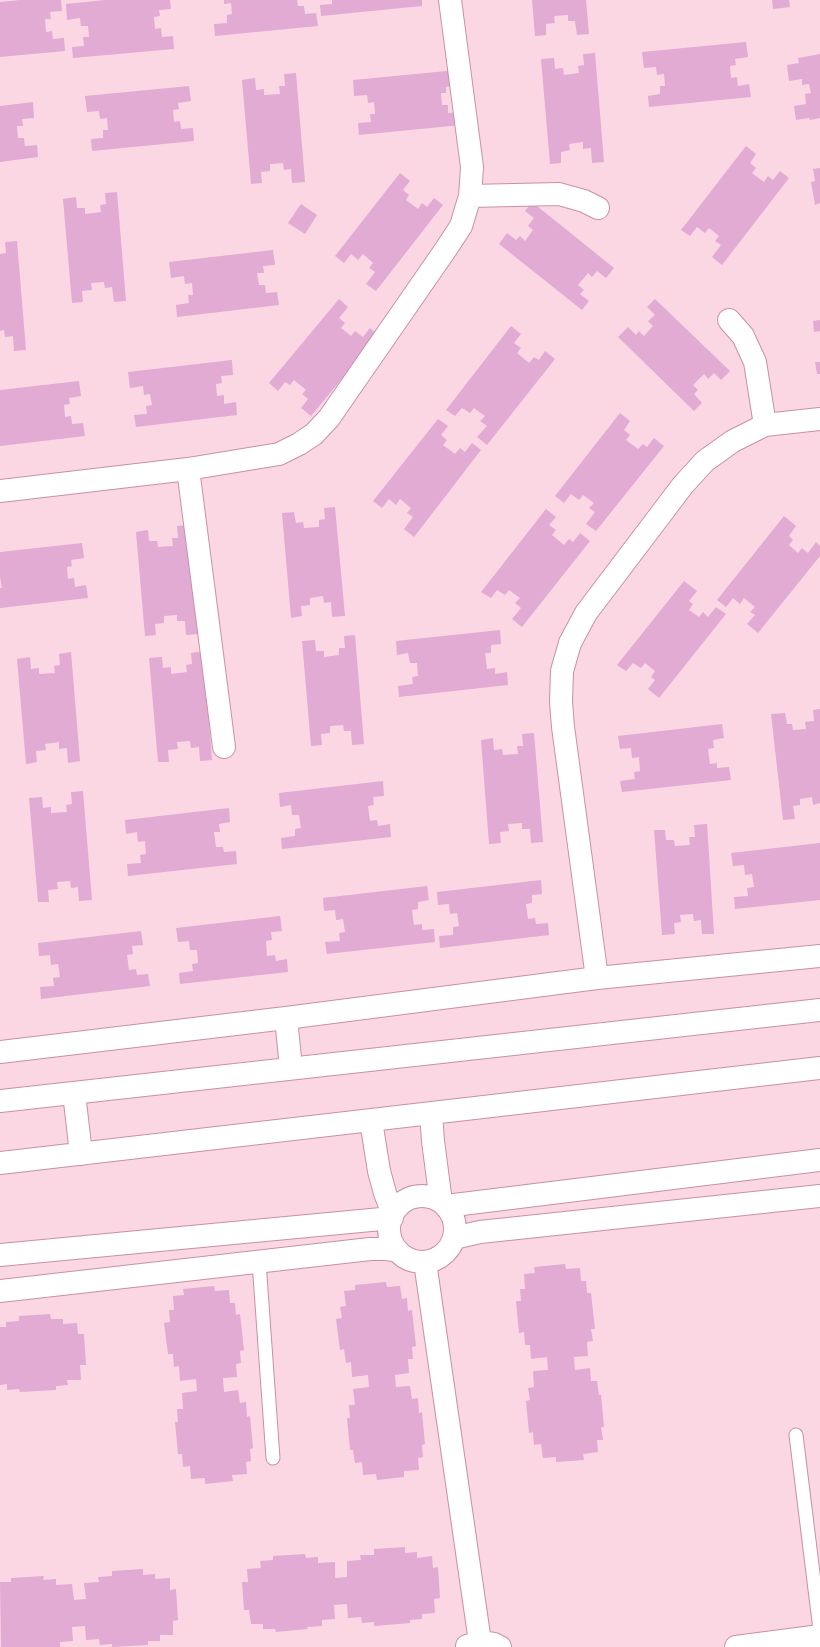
<!DOCTYPE html>
<style>
body{margin:0}
canvas{display:block;background:#fbd6e3}
</style>
<canvas width="820" height="1647"></canvas>
<script>
const g = document.querySelector('canvas').getContext('2d');
g.lineJoin = 'round';
function fillPath(path, color) {
  g.fillStyle = color;
  g.fill(path, 'evenodd');
}
function toPath(rows) {
  const path = new Path2D();
  for (const r of rows) {
    if (r.length === 3) {
      path.moveTo(r[0] + r[2], r[1]);
      path.arc(r[0], r[1], r[2], 0, 2 * Math.PI);
      continue;
    }
    path.moveTo(r[0], r[1]);
    for (let i = 2; i < r.length; i += 2) path.lineTo(r[i], r[i + 1]);
  }
  return path;
}
function strokePath(path, color, width, dash) {
  g.strokeStyle = color;
  g.lineWidth = width;
  g.lineCap = dash ? 'butt' : 'round';
  g.setLineDash(dash || []);
  g.stroke(path);
}
const building = toPath([
 [20,0,61,0,62,11,50,12,51,19,45,19,46,32,52,31,53,39,64,38,65,51,0,57,0,2],
 [105,0,170,0,171,9,159,10,160,16,154,17,155,29,161,28,162,37,173,36,174,49,73,58,72,47,84,46,83,37,89,37,88,26,81,26,80,18,67,20,66,4],
 [224,0,297,0,298,6,304,6,305,14,316,13,318,26,215,36,214,24,227,23,227,15,232,14,231,3,224,4],
 [332,0,422,0,422,6,321,16,320,5,332,4],
 [532,0,586,0,589,34,577,35,575,21,568,21,568,15,554,16,555,23,546,24,546,35,535,36],
 [772,0,789,0,790,7,773,9],
 [746,42,748,57,735,59,736,65,730,66,731,78,737,77,738,86,749,84,751,97,649,107,648,96,660,94,660,86,665,86,664,74,657,75,656,67,644,68,642,52],
 [595,53,604,162,592,163,591,148,583,149,583,142,569,144,570,150,561,152,561,163,550,164,541,59,554,58,555,69,563,68,564,75,579,73,578,66,584,65,583,54],
 [820,54,820,118,810,120,809,118,796,120,794,106,806,104,805,94,811,93,809,84,802,85,802,79,789,81,787,65,799,63,798,58],
 [457,70,458,85,446,87,446,93,441,93,442,105,448,105,448,113,460,112,461,125,359,135,358,123,371,122,370,114,375,114,374,102,368,103,367,95,354,96,353,80],
 [296,73,305,182,292,183,291,169,284,170,283,163,270,164,270,171,261,172,262,183,251,184,242,80,255,78,256,90,264,89,264,95,280,94,279,86,285,86,284,74],
 [189,86,191,101,178,103,179,109,173,110,174,122,180,121,181,129,193,128,194,141,92,151,91,139,103,138,103,130,108,130,107,118,100,119,99,111,87,112,85,96],
 [33,102,34,118,22,119,23,126,17,126,18,138,24,138,25,146,37,145,38,157,0,162,0,106],
 [746,146,756,154,750,163,756,168,752,173,764,182,768,176,773,180,780,171,789,178,722,265,712,257,721,245,715,241,719,236,709,228,705,233,697,227,690,236,681,230],
 [820,168,820,203,815,205,811,182,815,181,813,169],
 [400,173,410,181,403,190,409,195,406,200,418,209,422,203,427,207,434,198,443,205,376,291,366,284,375,272,369,268,373,263,363,254,358,260,351,254,344,263,335,256],
 [117,192,126,301,114,302,112,287,105,288,104,282,91,283,92,290,82,291,83,302,72,303,63,199,76,197,77,208,85,208,85,214,101,212,100,205,106,204,105,193],
 [532,202,614,268,606,278,597,271,592,277,588,273,578,285,584,290,580,294,589,301,582,310,499,244,507,233,516,240,520,236,525,241,533,230,528,226,534,218,525,211],
 [301,204,317,215,305,234,288,223],
 [17,241,26,350,14,351,13,336,5,337,4,330,0,331,0,254,6,253,5,242],
 [273,250,275,265,263,266,264,273,257,273,259,285,265,285,266,293,277,292,279,305,177,317,176,305,189,303,188,295,193,295,192,283,185,284,184,276,171,278,169,262],
 [339,299,348,307,339,318,345,323,341,328,351,336,355,331,363,337,370,328,378,335,311,416,301,408,308,399,302,394,306,390,294,380,290,385,285,382,278,391,269,383],
 [655,299,730,371,721,380,714,373,708,379,704,374,693,385,698,390,694,394,702,403,694,411,618,337,628,327,636,335,639,331,644,336,653,326,648,321,655,315,647,307],
 [820,320,820,331,814,332,813,321],
 [511,326,521,334,514,343,521,348,517,353,529,363,534,357,539,360,545,351,555,359,487,445,477,437,487,426,480,421,485,416,474,408,470,413,462,408,455,416,446,410],
 [232,360,233,375,221,376,222,383,216,384,217,396,224,395,224,404,236,402,237,415,136,427,134,415,147,414,146,406,152,405,150,394,144,395,143,386,130,388,128,372],
 [815,362,820,362,820,374,817,374],
 [79,381,81,396,69,398,70,404,64,405,65,417,71,416,72,424,83,423,85,436,0,446,0,390],
 [620,413,630,421,624,430,630,435,626,440,638,449,643,444,647,447,654,438,664,446,596,531,586,524,595,512,589,508,594,503,583,495,579,500,571,494,564,503,555,496],
 [438,419,448,426,441,435,447,440,443,445,455,454,460,448,465,452,472,443,481,450,414,537,404,529,413,517,407,513,411,508,400,499,396,505,389,499,382,508,373,501],
 [335,507,345,616,332,617,331,602,324,603,323,596,310,598,310,605,301,606,302,616,291,618,282,513,294,512,296,523,303,522,304,528,319,527,319,520,325,519,324,508],
 [546,509,556,517,549,525,556,530,552,535,564,545,569,539,573,542,580,533,590,541,522,627,512,619,521,608,515,603,520,598,509,590,505,595,497,590,491,598,481,592],
 [784,516,796,526,789,536,793,540,789,545,798,553,802,548,808,553,816,542,820,546,820,556,758,633,747,624,755,615,750,612,755,607,744,598,740,604,733,598,726,607,717,600],
 [189,525,198,634,186,635,185,621,177,621,177,615,164,616,164,623,155,624,156,635,145,636,136,532,148,530,149,541,157,541,158,547,173,546,172,538,178,538,177,526],
 [82,543,84,558,71,560,72,566,67,567,68,579,74,578,75,587,86,585,88,598,0,608,0,588,2,588,0,577,0,552],
 [684,581,697,591,689,601,693,604,689,610,699,617,703,612,708,617,716,607,726,614,659,698,648,689,655,680,651,677,655,671,645,663,641,668,633,663,626,671,617,665],
 [500,630,501,644,491,645,491,653,485,653,487,669,495,668,495,674,507,672,508,685,399,697,398,686,413,684,412,677,418,676,417,663,410,663,408,653,397,655,396,641],
 [355,635,364,744,352,745,351,731,344,731,343,725,330,726,330,733,321,734,322,745,311,746,302,641,315,640,316,651,324,651,324,657,339,655,339,648,345,648,344,636],
 [203,651,212,760,200,761,199,747,191,748,190,741,177,742,178,749,168,750,169,762,158,762,149,658,162,657,163,668,171,667,171,674,187,672,186,665,192,664,191,653],
 [71,652,80,761,68,763,67,748,59,749,59,742,45,744,46,750,36,751,37,762,26,764,17,659,30,657,31,669,39,668,39,674,55,673,54,666,60,665,59,654],
 [820,709,820,803,813,805,812,797,800,799,800,805,793,806,795,819,783,820,771,714,785,713,787,724,792,724,793,730,806,729,805,722,814,721,813,710],
 [722,724,724,738,713,740,714,748,708,749,710,764,717,763,717,768,729,767,731,780,622,792,620,781,635,779,634,772,640,771,639,757,632,758,631,748,620,749,618,736],
 [534,733,543,842,531,843,530,829,522,829,522,823,508,824,509,831,500,832,501,843,489,844,481,740,493,738,494,750,502,749,503,755,518,754,517,746,523,746,522,734],
 [383,781,384,796,373,797,374,805,368,806,370,821,377,820,378,826,390,824,391,837,282,849,281,838,295,836,295,829,301,828,299,815,292,815,291,805,280,807,279,793],
 [83,791,92,900,79,901,78,887,71,888,70,881,57,882,58,889,48,890,49,902,38,902,29,798,42,797,43,808,51,807,51,813,67,812,66,805,72,804,71,792],
 [229,808,230,822,219,824,220,832,214,832,216,847,223,847,224,852,236,851,237,864,128,876,127,864,141,863,140,855,146,854,145,841,138,842,137,832,126,834,125,820],
 [707,824,714,934,702,934,701,920,694,921,693,914,680,915,681,922,674,923,675,934,662,935,654,830,665,830,666,840,674,840,675,846,690,845,689,837,695,837,694,825],
 [820,843,820,900,735,909,734,897,748,896,747,888,754,887,752,874,745,875,744,865,733,866,731,853],
 [541,880,542,894,532,895,532,903,526,904,528,919,535,918,536,924,548,923,549,935,440,948,439,936,453,935,453,927,459,926,457,913,450,914,449,904,438,905,437,892],
 [427,886,429,900,418,902,418,909,412,910,414,925,422,924,422,930,434,929,435,942,327,954,325,942,340,941,339,933,345,932,343,919,336,920,335,910,324,911,323,898],
 [280,916,282,931,271,932,272,940,266,941,267,956,275,955,276,961,287,959,288,972,180,984,179,973,193,971,192,964,198,963,197,950,190,950,189,941,178,942,176,928],
 [141,931,143,945,132,946,133,954,127,955,129,970,136,969,137,975,148,974,150,986,41,999,40,987,54,986,53,978,60,977,58,964,51,965,50,955,39,956,38,943],
 [565,1264,566,1269,580,1268,581,1281,586,1281,587,1293,591,1293,595,1329,591,1329,593,1341,587,1342,588,1356,574,1357,575,1370,590,1368,591,1381,597,1381,599,1395,601,1395,604,1427,601,1427,603,1440,597,1440,598,1452,583,1454,584,1460,556,1462,556,1457,543,1458,541,1444,534,1445,533,1432,529,1433,526,1401,530,1400,528,1388,534,1387,533,1371,548,1370,547,1357,531,1359,530,1345,525,1345,524,1332,519,1333,516,1301,521,1301,520,1289,525,1289,524,1274,535,1273,534,1267],
 [386,1282,387,1287,400,1286,402,1299,407,1298,408,1311,412,1310,416,1346,412,1347,413,1359,408,1359,409,1373,395,1375,396,1387,410,1386,412,1399,418,1398,419,1413,422,1412,425,1444,422,1445,423,1457,418,1458,419,1470,404,1471,404,1477,377,1480,376,1474,363,1475,362,1462,355,1463,353,1450,350,1450,347,1418,350,1418,349,1405,355,1405,353,1389,369,1387,368,1375,352,1377,351,1362,346,1363,344,1349,340,1350,336,1319,342,1318,340,1307,346,1306,344,1291,355,1290,355,1285],
 [214,1286,215,1291,229,1290,230,1303,235,1303,236,1315,240,1314,244,1350,240,1351,241,1363,236,1364,237,1377,223,1378,224,1392,238,1390,240,1403,246,1402,247,1417,250,1416,253,1448,250,1449,251,1461,246,1462,247,1474,232,1475,233,1481,205,1484,205,1478,191,1479,190,1466,183,1467,182,1454,178,1454,175,1422,178,1422,177,1409,183,1409,182,1393,197,1391,196,1379,180,1381,179,1366,174,1367,173,1354,168,1354,164,1323,170,1322,169,1310,174,1310,173,1296,184,1295,183,1289],
 [50,1314,51,1319,63,1319,63,1324,77,1323,78,1334,84,1334,86,1365,80,1365,81,1380,67,1380,68,1385,56,1386,56,1390,20,1392,19,1389,7,1390,7,1384,0,1385,0,1327,6,1327,6,1322,19,1321,19,1316],
 [405,1547,405,1553,417,1552,417,1558,432,1556,433,1568,438,1567,440,1598,434,1599,435,1613,422,1614,422,1619,410,1620,410,1623,374,1626,374,1622,362,1623,361,1617,348,1618,347,1604,334,1605,335,1619,322,1620,322,1626,307,1627,308,1629,276,1632,275,1629,263,1629,263,1624,251,1624,249,1610,244,1610,242,1582,248,1582,247,1569,261,1568,260,1561,273,1560,273,1556,305,1554,306,1558,318,1557,318,1563,335,1562,335,1578,347,1577,347,1561,361,1560,360,1555,374,1555,374,1549],
 [143,1569,143,1575,155,1574,155,1579,170,1578,170,1590,176,1589,178,1620,173,1621,173,1635,160,1635,160,1641,148,1641,148,1645,112,1647,112,1644,100,1645,99,1639,86,1640,85,1626,72,1627,73,1641,60,1642,60,1647,1,1647,0,1582,11,1582,11,1578,44,1576,43,1580,56,1579,56,1585,72,1584,74,1600,86,1599,84,1583,99,1582,98,1577,112,1576,112,1571]
]);
const service = toPath([
 [259,1262,273,1458],
 [796,1435,820,1630]
]);
const minor = toPath([
 [470,196,559,194,584,201,598,208],
 [729,320,743,336,755,362,765,425],
 [188,469,224,747],
 [0,491,188,469,279,454,299,444,314,434,329,418,446,249,461,226,470,196,472,167,450,0],
 [597,978,563,727,561,702,562,671,570,643,586,613,683,485,705,461,733,441,765,425,820,419],
 [286,1018,291,1068],
 [0,1052,286,1018,597,978,820,956],
 [74,1093,81,1154],
 [0,1101,820,1010],
 [431,1113,433,1141,441,1202],
 [371,1121,379,1171,385,1193,393,1214],
 [0,1163,820,1068],
 [422,1229,33],
 [446,1206,820,1160],
 [454,1238,480,1232,820,1196],
 [0,1255,392,1218],
 [425,1262,480,1642],
 [0,1291,370,1249,386,1249,398,1251],
 [467,1646,480,1642,494,1644,500,1647],
 [736,1647,820,1636]
]);
fillPath(building, '#e2abd4');
strokePath(service, '#c990a4', 15);
strokePath(minor, '#c990a4', 24);
strokePath(service, '#fff', 13);
strokePath(minor, '#fff', 22);
</script>
